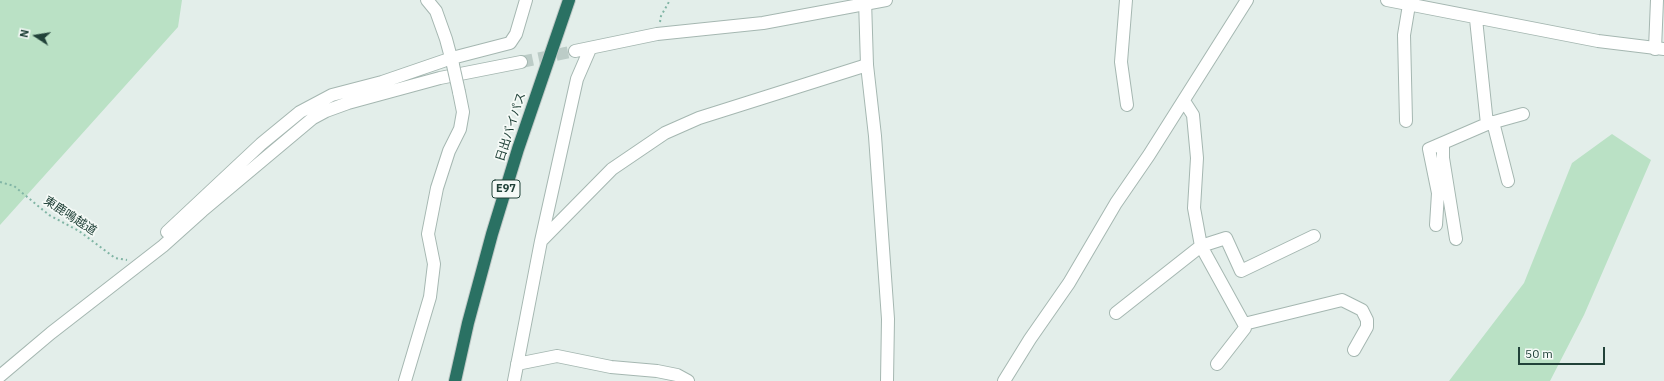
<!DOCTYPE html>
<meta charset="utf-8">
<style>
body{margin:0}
#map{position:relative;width:1664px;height:381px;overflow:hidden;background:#e3eeea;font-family:"IBM Plex Sans",sans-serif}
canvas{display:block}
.north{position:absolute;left:16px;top:16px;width:40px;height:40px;-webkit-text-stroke:3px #f5faf7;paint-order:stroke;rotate:282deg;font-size:11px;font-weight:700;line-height:16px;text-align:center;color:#214239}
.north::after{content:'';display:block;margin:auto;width:14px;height:18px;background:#214239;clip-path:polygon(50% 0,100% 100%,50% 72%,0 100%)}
.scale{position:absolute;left:1518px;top:347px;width:87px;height:18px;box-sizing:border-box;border:2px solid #214239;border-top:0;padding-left:5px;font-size:12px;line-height:14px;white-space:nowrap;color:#214239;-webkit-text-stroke:3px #f5faf7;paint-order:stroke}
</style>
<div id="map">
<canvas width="1664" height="381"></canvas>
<div class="north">N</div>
<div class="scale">50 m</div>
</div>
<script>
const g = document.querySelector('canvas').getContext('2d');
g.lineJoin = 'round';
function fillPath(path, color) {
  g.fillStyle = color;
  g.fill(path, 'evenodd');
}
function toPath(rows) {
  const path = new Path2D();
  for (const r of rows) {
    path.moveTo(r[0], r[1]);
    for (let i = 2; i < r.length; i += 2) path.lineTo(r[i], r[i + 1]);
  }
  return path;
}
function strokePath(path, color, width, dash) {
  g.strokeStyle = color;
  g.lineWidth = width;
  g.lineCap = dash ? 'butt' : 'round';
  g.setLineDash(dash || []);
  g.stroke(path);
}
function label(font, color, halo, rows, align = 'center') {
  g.font = font + ' "IBM Plex Sans","Noto Sans JP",sans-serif';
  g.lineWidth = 3.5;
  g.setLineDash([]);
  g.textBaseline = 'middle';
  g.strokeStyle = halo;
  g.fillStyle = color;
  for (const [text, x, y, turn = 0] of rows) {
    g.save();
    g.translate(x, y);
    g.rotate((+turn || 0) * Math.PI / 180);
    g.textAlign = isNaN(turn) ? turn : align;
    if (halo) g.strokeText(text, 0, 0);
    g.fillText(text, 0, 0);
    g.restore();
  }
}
const green = toPath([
 [0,0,182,0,178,27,0,225],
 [1612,134,1651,160,1584,315,1550,381,1449,381,1524,283,1572,163]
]);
const minorTunnel = toPath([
 [521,62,575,51]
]);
const path = toPath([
 [660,22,661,16,670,0],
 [0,182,14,186,49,215,79,231,115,258,127,260]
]);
const minor = toPath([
 [427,0,436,11,446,39,453,65],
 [1126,0,1121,62,1127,105],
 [1387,0,1598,41,1664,49],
 [575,51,657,34,763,23,886,0],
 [1184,101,1193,115,1197,158,1194,208,1201,246,1226,238,1241,271,1314,236],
 [1406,121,1404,35,1409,5],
 [1493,122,1508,181],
 [1487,124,1523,114],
 [1443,143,1443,158,1456,239],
 [1436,225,1438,193,1429,149,1487,124,1476,19],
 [167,232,261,144,300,112,332,95,382,82,452,58,510,43,516,34,526,0],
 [541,241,612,169,665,133,699,118,867,65],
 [1116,313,1201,246,1244,324,1342,300,1362,310,1367,320,1367,327,1354,350],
 [517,364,557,356,611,367,657,371,677,375,688,381],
 [1217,364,1245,328,1244,324],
 [0,376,51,333,163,246,202,211,313,118,326,111,348,103,440,78,521,62],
 [405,381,430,297,434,264,428,234,437,188,449,151,460,129,463,112,459,92],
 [514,381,541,241,577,79,590,49],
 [1004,381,1030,339,1069,283,1116,203,1149,155,1247,0]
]);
const tertiary = toPath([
 [865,0,867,65,875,136,888,319,887,381],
 [1655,49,1657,0]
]);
const motorway = toPath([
 [455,381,468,323,492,234,518,149,569,0]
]);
const minorBridge = toPath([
 [453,65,459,92]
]);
const shields = [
 [506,189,28]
];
const shieldNames = [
 ["E97",506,189]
];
const streetNames = [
 ["日出バイパス",511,127,-72],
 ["東鹿鳴越道",70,216,33]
];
fillPath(green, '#bae1c5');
strokePath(minorTunnel, '#bcccc7', 12, [12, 6]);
strokePath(minor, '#a5b7b1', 14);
strokePath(tertiary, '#a5b7b1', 14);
strokePath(motorway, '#c1cac8', 14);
strokePath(path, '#81b5a5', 2, [2, 3]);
strokePath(minor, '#fff', 12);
strokePath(tertiary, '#fff', 12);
strokePath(motorway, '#2a7163', 12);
strokePath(minorBridge, '#a5b7b1', 14, []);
strokePath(minorBridge, '#fff', 12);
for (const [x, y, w] of shields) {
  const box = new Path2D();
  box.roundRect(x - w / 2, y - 9, w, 18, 3);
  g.fillStyle = '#f5faf7';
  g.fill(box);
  strokePath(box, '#214239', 1);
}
label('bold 11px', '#214239', null, shieldNames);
label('12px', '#214239', '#f5faf7', streetNames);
</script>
